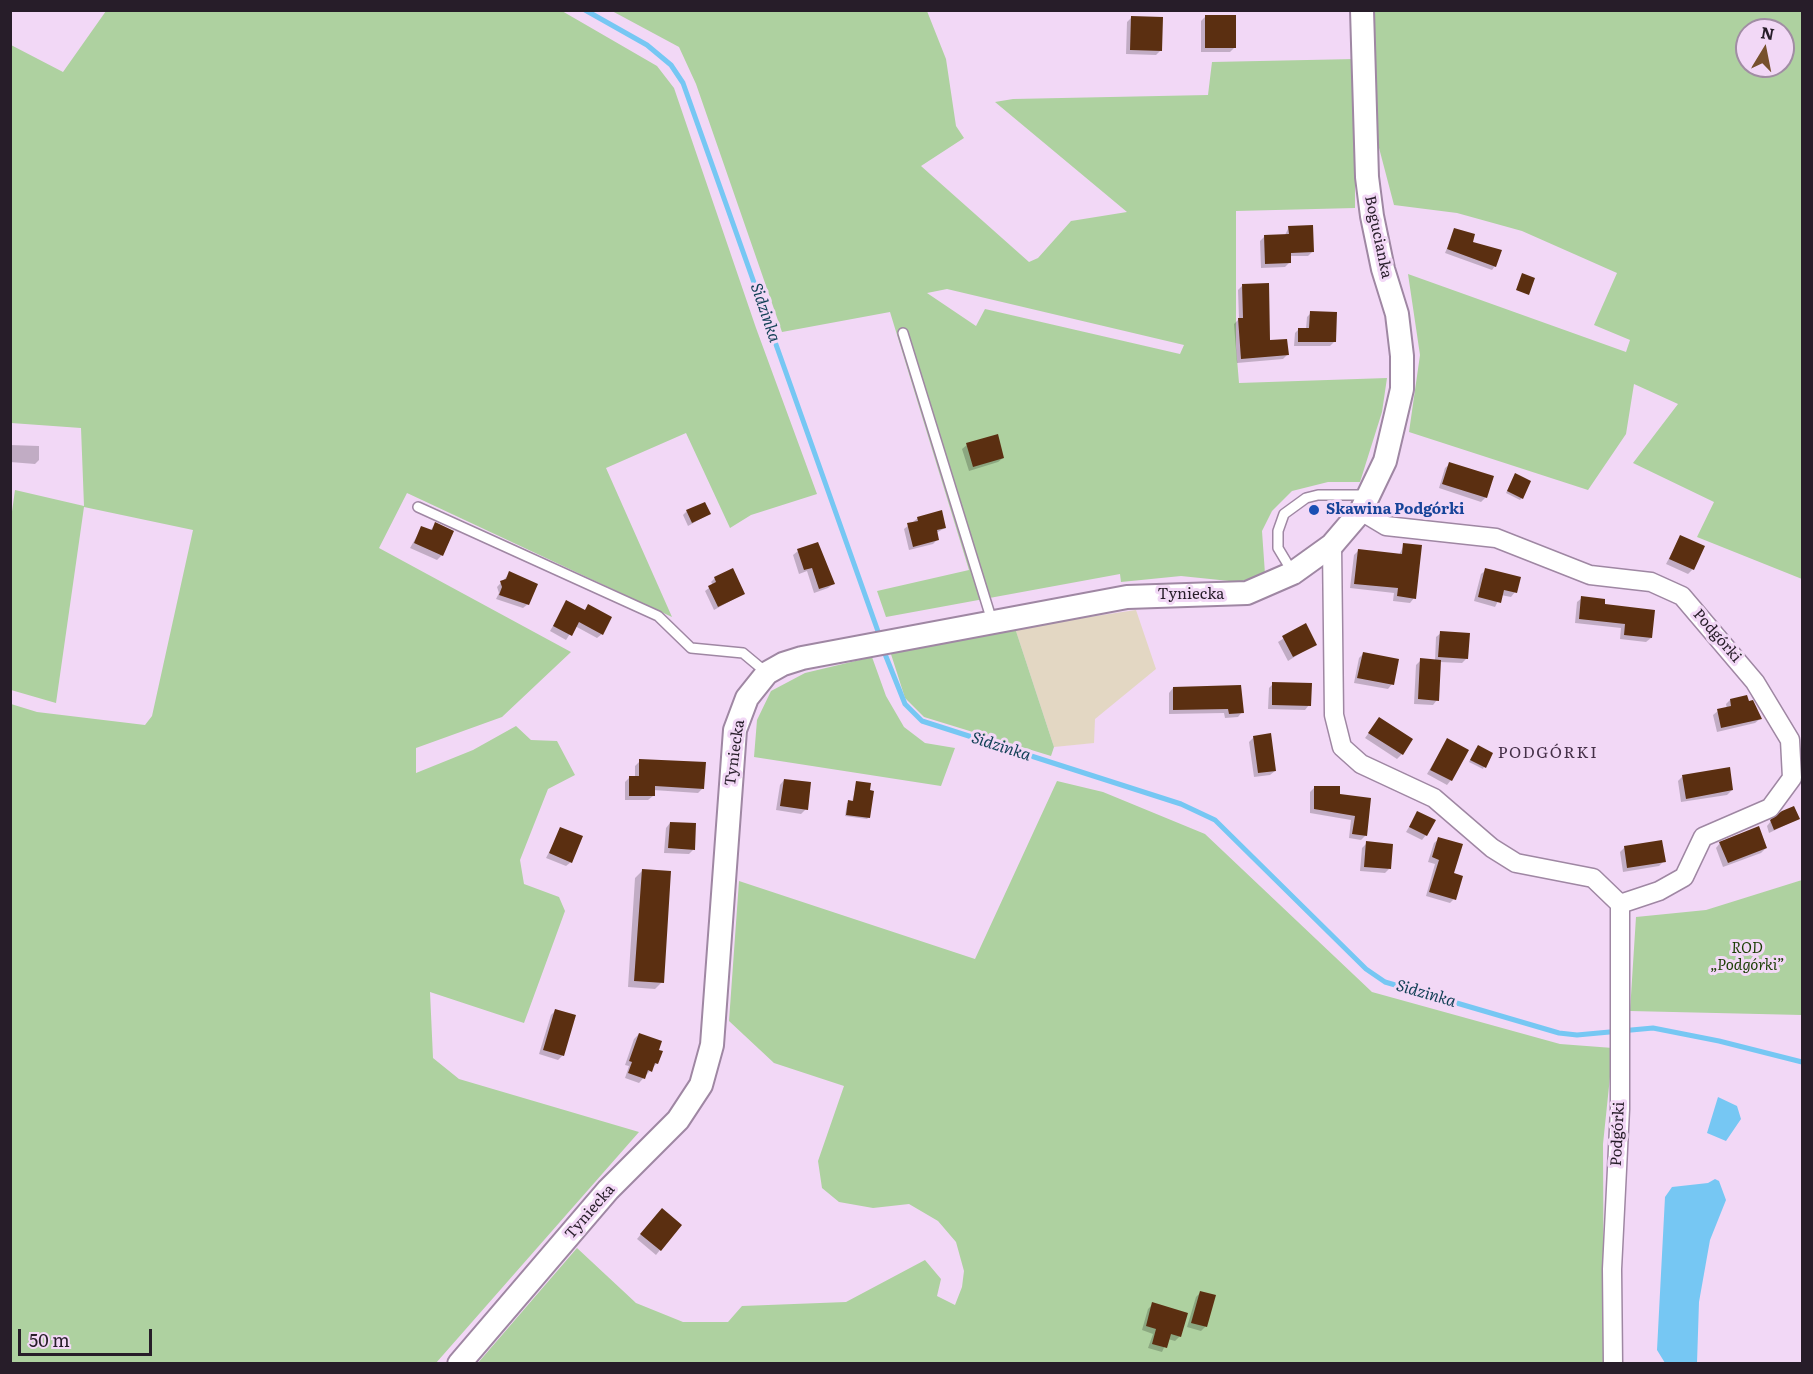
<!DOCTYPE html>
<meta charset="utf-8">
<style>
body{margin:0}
#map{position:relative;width:1813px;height:1374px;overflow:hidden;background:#f2d8f6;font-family:Literata,serif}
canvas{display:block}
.frame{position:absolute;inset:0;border:12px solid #271d29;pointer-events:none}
.north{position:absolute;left:1735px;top:18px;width:60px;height:60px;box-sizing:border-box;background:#f2d8f6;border:2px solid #a18da4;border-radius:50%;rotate:10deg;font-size:16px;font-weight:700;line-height:24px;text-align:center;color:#271d29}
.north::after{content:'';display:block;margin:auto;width:21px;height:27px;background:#77512d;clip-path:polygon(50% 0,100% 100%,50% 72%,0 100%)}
.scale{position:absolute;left:18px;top:1329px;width:134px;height:27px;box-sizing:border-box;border:3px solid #271d29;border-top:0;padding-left:8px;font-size:18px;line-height:21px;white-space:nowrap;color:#271d29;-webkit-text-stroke:4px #f2d8f6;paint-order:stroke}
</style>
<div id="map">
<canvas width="1813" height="1374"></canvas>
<div class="frame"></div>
<div class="north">N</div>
<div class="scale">50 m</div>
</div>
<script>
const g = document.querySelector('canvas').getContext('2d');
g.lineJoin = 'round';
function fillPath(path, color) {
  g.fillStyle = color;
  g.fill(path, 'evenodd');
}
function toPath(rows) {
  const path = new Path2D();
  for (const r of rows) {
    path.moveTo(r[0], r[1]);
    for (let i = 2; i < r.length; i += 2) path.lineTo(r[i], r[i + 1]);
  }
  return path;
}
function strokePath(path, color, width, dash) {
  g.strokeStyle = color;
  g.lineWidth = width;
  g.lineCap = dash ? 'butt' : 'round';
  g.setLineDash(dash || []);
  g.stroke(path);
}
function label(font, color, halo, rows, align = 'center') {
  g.font = font + ' Literata,serif';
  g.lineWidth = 6;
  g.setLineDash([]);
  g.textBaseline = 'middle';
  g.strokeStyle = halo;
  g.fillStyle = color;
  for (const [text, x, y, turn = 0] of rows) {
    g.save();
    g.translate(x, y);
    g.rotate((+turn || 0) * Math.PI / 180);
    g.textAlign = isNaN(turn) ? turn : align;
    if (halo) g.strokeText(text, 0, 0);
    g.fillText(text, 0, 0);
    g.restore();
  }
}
const industrial = toPath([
 [1136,610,1156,669,1095,719,1094,743,1054,747,1015,628]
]);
const green = toPath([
 [106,11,562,11,657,66,674,88,756,328,817,494,751,515,730,528,686,433,606,468,672,617,407,493,379,548,571,652,502,717,416,748,416,773,473,750,516,726,531,740,557,741,575,775,548,789,520,860,524,884,559,897,565,911,524,1023,430,992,433,1058,459,1079,639,1132,436,1363,11,1363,11,704,37,712,145,725,152,716,193,530,84,507,56,703,11,690,10,526,15,490,84,506,81,428,11,423,11,45,63,72],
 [612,11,927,11,946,59,956,126,964,138,921,166,1029,262,1038,258,1071,221,1127,212,995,102,1013,99,1208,95,1212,62,1355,59,1355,208,1236,211,1236,347,1239,383,1387,378,1382,412,1360,482,1328,482,1292,491,1272,511,1262,531,1265,574,1239,582,1181,576,1121,582,1120,574,886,617,877,591,969,570,890,312,782,332,696,84,679,47],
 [947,289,1184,345,1180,354,985,309,976,326,927,293],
 [1373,11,1802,11,1802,579,1697,537,1714,502,1633,463,1678,404,1634,384,1626,434,1588,490,1409,432,1420,355,1408,274,1626,352,1630,340,1594,325,1617,273,1522,231,1457,213,1394,205,1378,144],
 [1747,30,1783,30,1783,66,1747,66],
 [1015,628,1054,747,1051,756,924,717,905,698,890,651],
 [872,657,886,696,904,727,925,743,955,748,941,786,754,757,757,720,771,691,805,673],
 [1057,781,1103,792,1205,834,1372,992,1560,1044,1613,1048,1603,1144,1604,1363,477,1364,577,1248,636,1303,683,1322,728,1322,742,1306,846,1302,925,1260,941,1279,937,1296,955,1305,962,1287,964,1271,956,1242,938,1221,909,1204,873,1208,839,1202,822,1188,818,1161,844,1086,774,1063,729,1021,739,881,975,959],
 [1802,880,1802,1015,1630,1011,1636,917,1706,910]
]);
const water = toPath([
 [1718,1097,1737,1106,1741,1119,1726,1141,1707,1133],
 [1715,1179,1719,1181,1726,1200,1710,1240,1699,1302,1697,1363,1665,1363,1657,1350,1665,1197,1672,1187,1708,1183]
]);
const shadow = toPath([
 [1132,17,1161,50,1156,55,1126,54,1127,22],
 [1205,17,1235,47,1230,52,1201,52,1201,21],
 [1289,227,1313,251,1308,256,1289,256,1289,263,1285,267,1261,268,1260,241,1265,236,1285,235],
 [1455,229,1471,243,1495,266,1492,270,1445,253],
 [1242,286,1269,342,1287,355,1283,359,1237,363,1234,324,1239,319,1238,290],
 [1311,313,1334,342,1330,346,1294,346,1295,333,1299,329,1306,329,1307,317],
 [10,445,39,446,39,460,35,464,10,462],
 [967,445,1003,458,998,462,969,471,962,449],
 [1450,464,1486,497,1481,502,1439,488,1445,468],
 [1514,477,1522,498,1520,500,1506,493],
 [687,511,709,514,688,526,683,515],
 [918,518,945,528,936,533,937,540,933,544,909,550,904,529],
 [435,524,442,555,437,560,410,548,422,527,430,531],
 [1680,537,1693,569,1688,574,1666,564],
 [1404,545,1414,598,1410,603,1393,601,1394,593,1350,588,1354,555,1358,551,1399,555],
 [798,551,833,584,828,588,814,593,807,571,799,574,793,555],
 [1486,570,1515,592,1511,597,1501,595,1495,607,1474,601,1481,574],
 [510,573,528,604,523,608,496,599,499,593,497,587],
 [715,578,743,594,714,610,705,591,713,585,711,582],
 [1582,598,1603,605,1651,638,1646,642,1620,639,1621,628,1575,623,1577,602],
 [567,602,584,611,588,606,602,634,597,638,575,626,566,640,550,631],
 [1305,625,1315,644,1288,661,1278,642],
 [1441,633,1467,658,1462,663,1440,662,1437,700,1433,705,1414,704,1416,665,1421,660,1435,661,1436,637],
 [1363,654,1392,684,1388,689,1354,683,1359,658],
 [1273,684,1309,705,1305,710,1268,709,1269,688],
 [1173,688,1242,712,1238,717,1225,718,1224,713,1169,714,1169,693],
 [1730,700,1760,719,1755,723,1717,732,1713,715,1718,711,1727,709,1726,704],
 [1379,719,1402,754,1397,759,1365,738],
 [1254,737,1275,771,1270,775,1254,777,1249,742],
 [1447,740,1451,780,1447,785,1427,774],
 [1476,748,1484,767,1483,769,1469,762],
 [1802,754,1802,781,1799,780,1798,758],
 [640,761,703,788,698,793,653,790,653,796,648,800,625,800,625,782,629,778,635,778,635,766],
 [1682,777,1732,790,1727,795,1681,802,1678,781],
 [784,780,806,809,801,814,776,810,780,785],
 [857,783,869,817,867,819,845,816,847,803,852,802],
 [1315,787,1339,795,1370,799,1365,836,1361,840,1349,838,1351,820,1310,813,1310,792],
 [1418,812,1426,835,1422,840,1406,832],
 [1798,819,1769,833,1767,826,1771,821],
 [670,823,693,850,689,854,664,853,666,828],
 [561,829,571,862,566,866,546,858],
 [1439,839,1452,874,1454,899,1450,903,1426,896,1435,864,1428,862,1434,843],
 [1367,843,1389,869,1385,873,1360,871,1362,848],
 [1720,843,1766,848,1761,853,1723,867,1716,848],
 [1625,847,1664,861,1659,866,1623,872,1620,852],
 [642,871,662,982,655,989,628,987,635,878],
 [556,1010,563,1055,558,1060,539,1054,551,1015],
 [639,1034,657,1063,639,1083,625,1078,629,1066,625,1065,634,1039],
 [657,1214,660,1250,656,1255,637,1239],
 [1200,1293,1214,1296,1205,1327,1201,1331,1187,1327,1196,1297],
 [1153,1304,1180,1336,1175,1341,1168,1339,1162,1352,1148,1348,1153,1334,1142,1330,1148,1309],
 [1802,1340,1802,1360,1801,1360,1801,1342]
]);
const stream = toPath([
 [585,10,647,45,671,65,683,83,880,637],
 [883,649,905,704,922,721,1181,804,1215,820,1366,969,1385,982,1559,1033,1577,1035,1653,1028,1719,1041,1802,1062]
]);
const building = toPath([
 [1205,15,1236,15,1236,48,1205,48],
 [1131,16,1163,17,1162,51,1130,50],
 [1313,225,1314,252,1291,253,1291,263,1265,264,1264,235,1289,234,1288,226],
 [1454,228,1475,234,1473,242,1502,250,1496,267,1447,249],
 [1522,273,1535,278,1529,295,1516,290],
 [1269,283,1270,340,1287,339,1289,355,1241,359,1238,318,1243,318,1242,284],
 [1310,311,1337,312,1336,342,1298,342,1298,328,1309,328],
 [998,434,1004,458,973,467,966,443],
 [1449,462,1494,476,1487,498,1442,484],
 [1515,473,1531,481,1523,499,1507,491],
 [705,502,711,514,692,523,686,510],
 [942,510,946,528,937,530,939,540,913,547,907,523,918,521,917,517],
 [435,522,454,531,443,556,414,543,421,526,432,530],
 [1680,535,1705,546,1694,570,1669,559],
 [818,542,835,584,819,589,812,568,804,570,797,549],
 [1403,543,1422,545,1416,599,1397,596,1398,588,1354,584,1358,549,1402,554],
 [733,568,745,594,718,607,708,586,716,582,714,577],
 [1485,568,1521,577,1517,593,1504,590,1501,603,1478,597],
 [509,571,538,584,529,605,499,595,502,587,500,581,506,579],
 [1581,596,1605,599,1605,604,1655,610,1652,638,1624,635,1625,624,1579,619],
 [566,600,585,610,588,604,612,617,603,635,579,622,572,636,553,626],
 [1306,623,1317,645,1293,657,1282,636],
 [1440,631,1470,633,1468,659,1438,657],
 [1363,652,1399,659,1394,685,1357,678],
 [1420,658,1441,660,1439,701,1418,699],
 [1272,682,1312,683,1311,706,1272,705],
 [1241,685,1244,713,1229,714,1228,709,1173,710,1173,687],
 [1747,695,1749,701,1753,700,1762,719,1721,728,1717,709,1731,706,1730,699],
 [1379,717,1413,739,1403,755,1368,733],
 [1271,733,1276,771,1258,773,1253,736],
 [1447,738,1469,750,1452,781,1430,770],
 [1478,745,1493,753,1486,768,1470,760],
 [639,759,706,762,704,789,655,786,655,796,629,796,629,776,639,776],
 [1730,767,1733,790,1686,799,1682,775],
 [784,779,811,782,808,810,780,806],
 [856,781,871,783,870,790,874,791,870,818,846,815,848,800,853,801],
 [1314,786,1340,786,1340,794,1371,798,1367,836,1352,834,1355,816,1314,809],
 [1794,806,1800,819,1774,830,1770,820,1782,811],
 [1417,811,1436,820,1427,836,1409,827],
 [670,822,696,823,695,850,668,848],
 [1759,826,1767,848,1728,863,1719,842],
 [560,827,583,836,572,863,549,853],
 [1438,837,1463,844,1454,873,1463,876,1456,900,1429,892,1439,860,1432,857],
 [1662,840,1666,862,1627,868,1624,846],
 [1366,841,1393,844,1391,869,1364,867],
 [642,869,671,871,664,983,634,981],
 [555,1009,576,1015,564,1056,543,1050],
 [639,1033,662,1041,659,1050,663,1051,658,1064,655,1063,652,1072,648,1070,645,1079,628,1073,632,1062,629,1061],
 [662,1208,682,1225,661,1251,640,1234],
 [1200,1291,1216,1295,1207,1327,1191,1323],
 [1152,1302,1188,1313,1181,1337,1171,1334,1167,1348,1152,1344,1156,1329,1146,1326]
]);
const service = toPath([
 [903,333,992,621],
 [418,507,658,616,691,648,743,653,767,673],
 [1293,573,1278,548,1278,531,1284,514,1306,498,1318,495,1368,495]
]);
const minor = toPath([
 [1332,545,1334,715,1342,747,1361,764,1434,798,1492,848,1516,863,1593,878,1620,904,1659,891,1684,877,1703,837,1770,808,1792,778,1790,740,1755,682,1682,596,1651,582,1590,575,1496,538,1386,526,1361,511],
 [1613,1364,1612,1269,1620,1109,1620,904]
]);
const tertiary = toPath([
 [459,1364,608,1190,678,1120,701,1085,712,1045,735,730,747,698,767,673,783,664,802,658,1127,597,1247,593,1293,573,1332,545,1361,511,1385,461,1402,389,1402,356,1397,314,1383,269,1372,216,1367,177,1362,10]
]);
const markers = [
 [1314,510,6,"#1a4fb4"]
];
const streetNames = [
 ["Bogucianka",1378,237,78],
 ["Tyniecka",1191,595],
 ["Podgórki",1717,636,49],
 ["Tyniecka",735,753,-82],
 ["Podgórki",1618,1134,-87],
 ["Tyniecka",590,1212,-49]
];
const transitNames = [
 ["Skawina Podgórki",1326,510]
];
const parkNames = [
 ["ROD",1747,949],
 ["„Podgórki”",1747,966]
];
const waterNames = [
 ["Sidzinka",765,313,71],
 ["Sidzinka",1001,747,18],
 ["Sidzinka",1426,994,16]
];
const neighbourhoodNames = [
 ["PODGÓRKI",1548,753]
];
fillPath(industrial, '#e3d7c3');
fillPath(green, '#aed1a0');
fillPath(water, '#76c7f3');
fillPath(shadow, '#0003');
strokePath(stream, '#76c7f3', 5);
fillPath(building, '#5b2f11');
strokePath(service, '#9f87a3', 12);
strokePath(minor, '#9f87a3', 21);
strokePath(tertiary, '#9f87a3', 26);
strokePath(service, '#fff', 9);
strokePath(minor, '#fff', 18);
strokePath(tertiary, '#fff', 22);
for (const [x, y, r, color] of markers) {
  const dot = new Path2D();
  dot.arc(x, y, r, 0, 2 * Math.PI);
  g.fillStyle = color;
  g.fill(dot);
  strokePath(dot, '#f2d8f6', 2);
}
label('15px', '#271d29', '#f2d8f6', streetNames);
label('bold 15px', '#164399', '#f2d8f6', transitNames, 'left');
label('italic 15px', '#193d02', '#f2d8f6', parkNames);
label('italic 16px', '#103f55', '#f2d8f6', waterNames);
g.letterSpacing = '1.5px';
label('16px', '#453048', '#f2d8f6', neighbourhoodNames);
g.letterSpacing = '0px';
</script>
